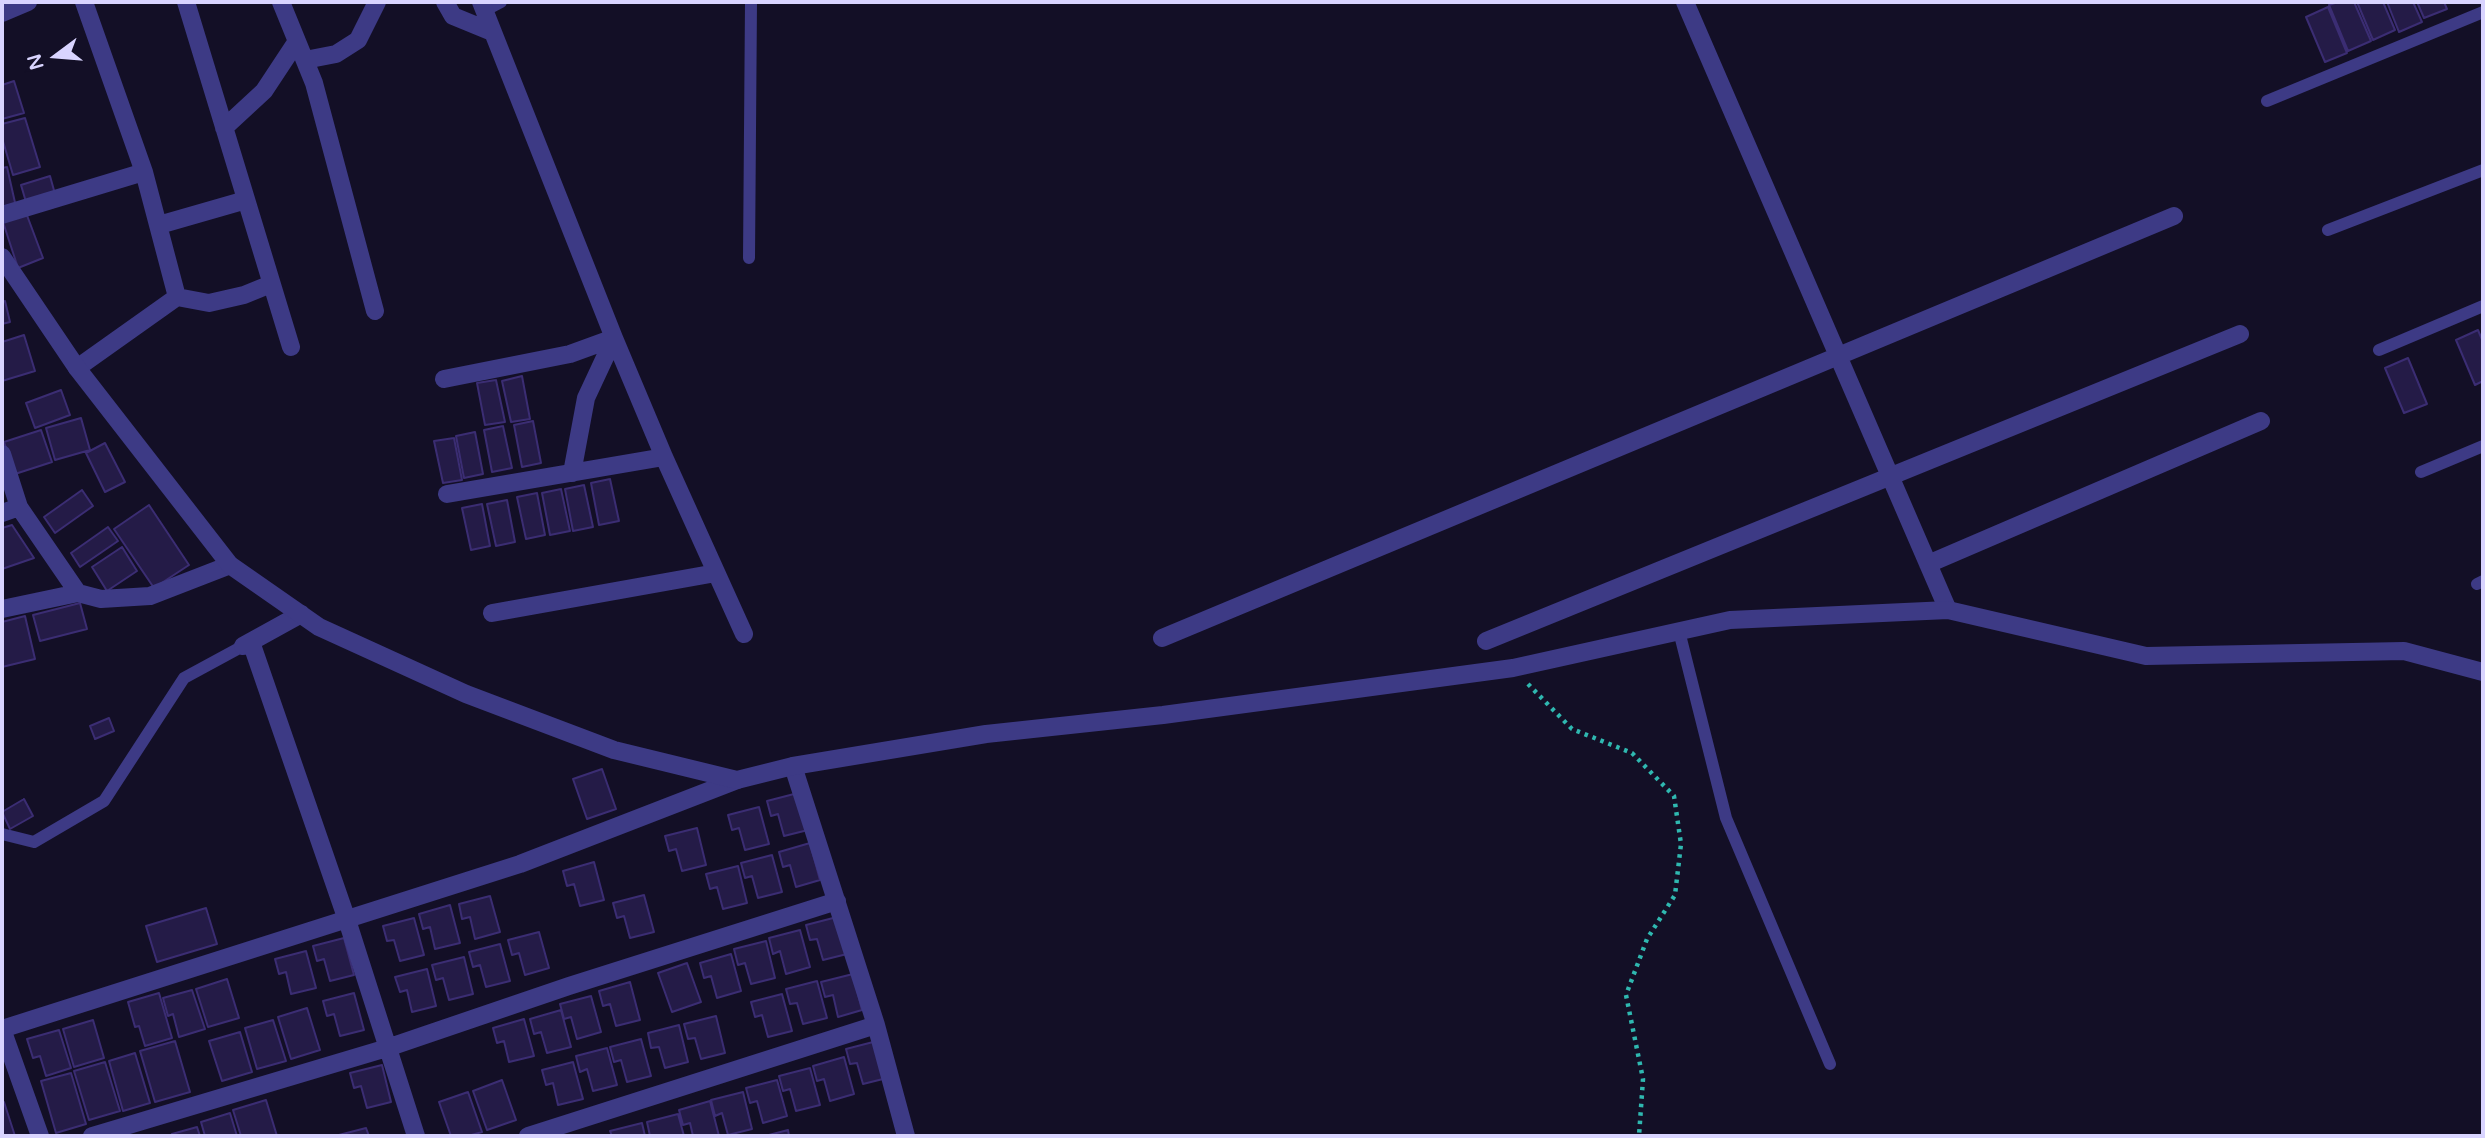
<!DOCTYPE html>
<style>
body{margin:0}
#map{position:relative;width:2485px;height:1138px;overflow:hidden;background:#130f26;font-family:"Varela Round",sans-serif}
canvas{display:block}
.frame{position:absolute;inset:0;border:4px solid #d9d4ff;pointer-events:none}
.north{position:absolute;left:21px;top:21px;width:70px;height:70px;-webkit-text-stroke:5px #130f26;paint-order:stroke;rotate:254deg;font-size:19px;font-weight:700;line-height:28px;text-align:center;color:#d9d4ff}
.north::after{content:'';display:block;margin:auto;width:24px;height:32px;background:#d9d4ff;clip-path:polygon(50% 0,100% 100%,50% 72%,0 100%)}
</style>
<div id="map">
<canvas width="2485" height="1138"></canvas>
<div class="frame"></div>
<div class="north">N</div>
</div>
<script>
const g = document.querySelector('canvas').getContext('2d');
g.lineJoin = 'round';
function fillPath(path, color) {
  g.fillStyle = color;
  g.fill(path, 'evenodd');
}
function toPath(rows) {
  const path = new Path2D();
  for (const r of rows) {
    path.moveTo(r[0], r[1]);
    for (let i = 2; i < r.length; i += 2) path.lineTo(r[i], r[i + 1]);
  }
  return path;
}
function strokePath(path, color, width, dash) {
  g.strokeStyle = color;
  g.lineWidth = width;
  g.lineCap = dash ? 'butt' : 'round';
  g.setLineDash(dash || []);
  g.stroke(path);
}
const building = toPath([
 [2338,2,2354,2,2371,41,2348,51,2329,5,2338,2],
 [2357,2,2383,2,2395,30,2373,40,2357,2],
 [2387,2,2413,2,2422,22,2399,32,2387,2],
 [2417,2,2444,2,2447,9,2424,18,2417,2],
 [2328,7,2347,53,2325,62,2306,17,2328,7],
 [14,81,24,113,2,119,2,85,14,81],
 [25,118,40,167,13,175,2,138,2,124,25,118],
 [7,167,16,207,2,210,2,168,7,167],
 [50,176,55,194,26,202,21,185,50,176],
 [25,210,43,258,18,268,2,219,25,210],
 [5,301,10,322,2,324,2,302,5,301],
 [2478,330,2483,342,2483,381,2475,385,2456,340,2478,330],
 [24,335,35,371,2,381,2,342,24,335],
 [2408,358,2427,404,2404,413,2385,368,2408,358],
 [522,376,530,419,511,422,502,381,522,376],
 [496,380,505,422,485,425,477,383,496,380],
 [61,390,70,415,35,428,26,403,61,390],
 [81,418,90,450,55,460,46,428,81,418],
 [533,421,541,463,522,467,514,425,533,421],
 [503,426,512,468,492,472,484,430,503,426],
 [41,430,52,462,15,474,4,442,41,430],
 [475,432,483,474,464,478,456,436,475,432],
 [454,438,462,480,443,483,434,441,454,438],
 [105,443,125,482,105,492,86,453,105,443],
 [610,479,619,521,599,525,591,483,610,479],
 [584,485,593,527,573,531,565,489,584,485],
 [561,489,570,531,550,535,542,493,561,489],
 [82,490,93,506,55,533,44,517,82,490],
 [537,493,545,535,526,539,517,497,537,493],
 [507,500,515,542,496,546,487,504,507,500],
 [482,504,490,546,471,550,462,508,482,504],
 [149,505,189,565,154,588,114,529,149,505],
 [12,525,34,558,2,569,2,528,12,525],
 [108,527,118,541,80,567,71,553,108,527],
 [122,547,137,571,107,591,92,567,122,547],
 [80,603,87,629,40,641,33,615,80,603],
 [25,616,35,659,2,667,2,622,25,616],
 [109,718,114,731,95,739,90,726,109,718],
 [602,769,616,809,587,819,573,779,602,769],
 [798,793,808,830,784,836,778,814,771,816,767,801,798,793],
 [24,799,33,816,10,829,2,812,24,799],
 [759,807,769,844,745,850,739,828,732,830,728,815,759,807],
 [697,828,706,865,682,871,676,849,669,851,665,836,697,828],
 [810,843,820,880,796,887,790,865,783,867,779,852,810,843],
 [772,855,782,892,758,898,752,876,745,878,741,863,772,855],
 [594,862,604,900,580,906,574,884,567,886,563,871,594,862],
 [738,866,747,903,723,909,717,887,710,889,706,874,738,866],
 [644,895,654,932,630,938,624,916,617,918,613,903,644,895],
 [490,896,500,932,475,939,470,917,462,919,459,904,490,896],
 [450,905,460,943,435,949,430,927,423,929,419,914,450,905],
 [206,908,217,944,157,962,146,926,206,908],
 [837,917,847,954,823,960,817,939,810,940,806,925,837,917],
 [414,918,424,955,400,961,394,940,387,941,383,926,414,918],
 [800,930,810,967,786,974,780,951,773,954,769,938,800,930],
 [539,932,549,968,525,975,519,953,512,955,508,940,539,932],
 [344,938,354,975,330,981,324,959,317,961,313,946,344,938],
 [766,941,775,978,751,984,745,963,738,965,734,949,766,941],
 [500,944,510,981,486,987,480,965,473,967,469,952,500,944],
 [306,951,316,988,291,994,286,972,279,974,275,959,306,951],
 [731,954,741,991,717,998,711,976,704,978,700,963,731,954],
 [464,957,473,994,449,1000,443,978,436,980,432,965,464,957],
 [687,963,701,1002,672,1012,658,973,687,963],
 [427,969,436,1006,412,1012,407,990,400,992,395,977,427,969],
 [853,974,862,1010,838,1017,833,995,825,997,821,982,853,974],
 [227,979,239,1018,208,1027,196,989,227,979],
 [817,981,827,1018,803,1024,797,1003,790,1004,786,989,817,981],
 [630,982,640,1020,616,1026,610,1004,603,1006,599,991,630,982],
 [192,990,205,1029,179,1037,173,1014,168,1016,163,998,192,990],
 [159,993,172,1038,145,1046,139,1026,135,1027,128,1002,159,993],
 [354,993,364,1030,340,1036,334,1014,327,1016,323,1001,354,993],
 [782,994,792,1031,768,1037,762,1015,755,1017,751,1002,782,994],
 [591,996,601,1032,577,1039,571,1017,564,1019,560,1004,591,996],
 [307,1008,320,1050,291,1059,278,1017,307,1008],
 [561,1010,571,1047,547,1053,541,1032,534,1034,530,1019,561,1010],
 [716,1016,725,1053,701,1059,695,1038,688,1039,684,1024,716,1016],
 [524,1019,534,1056,509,1062,504,1041,497,1043,493,1028,524,1019],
 [93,1020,104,1058,74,1067,63,1029,93,1020],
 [273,1020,286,1061,257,1069,245,1028,273,1020],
 [679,1025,688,1062,665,1068,659,1047,651,1048,648,1033,679,1025],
 [59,1030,71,1068,46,1076,40,1056,33,1058,27,1039,59,1030],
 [240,1032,252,1072,222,1081,209,1041,240,1032],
 [641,1039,651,1076,627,1082,621,1060,614,1062,610,1047,641,1039],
 [175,1041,190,1092,155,1102,140,1051,175,1041],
 [877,1041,887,1078,863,1084,857,1063,850,1064,846,1049,877,1041],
 [607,1048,617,1085,593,1091,587,1069,580,1072,576,1056,607,1048],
 [135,1053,150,1103,123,1111,109,1061,135,1053],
 [844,1057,854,1094,830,1101,824,1079,817,1081,813,1066,844,1057],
 [105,1062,120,1111,89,1120,74,1071,105,1062],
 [573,1062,583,1099,558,1105,553,1083,546,1085,542,1070,573,1062],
 [382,1065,391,1102,367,1108,361,1086,354,1088,350,1073,382,1065],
 [810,1068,820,1105,796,1111,790,1089,783,1091,779,1076,810,1068],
 [71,1073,86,1124,56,1133,41,1081,71,1073],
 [502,1080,516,1120,487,1130,473,1091,502,1080],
 [777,1080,787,1116,763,1123,757,1101,750,1103,746,1088,777,1080],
 [468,1092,482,1132,468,1136,451,1136,439,1102,468,1092],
 [743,1092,752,1129,728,1135,722,1113,715,1116,711,1100,743,1092],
 [266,1100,277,1136,241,1136,233,1110,266,1100],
 [710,1101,719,1136,693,1136,690,1123,683,1125,679,1110,710,1101],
 [4,1102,15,1136,2,1136,2,1103,4,1102],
 [230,1113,237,1136,205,1136,201,1122,230,1113],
 [678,1114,684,1136,650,1136,647,1122,678,1114],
 [642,1123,645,1136,612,1136,610,1131,642,1123],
 [197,1127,200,1136,173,1136,172,1134,197,1127],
 [366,1128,369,1136,335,1136,366,1128],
 [788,1130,789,1136,765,1136,788,1130]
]);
const path = toPath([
 [1528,684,1572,729,1632,753,1674,796,1681,844,1675,895,1647,939,1626,995,1643,1079,1639,1136]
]);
const service = toPath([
 [484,11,501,2],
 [2267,101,2483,12],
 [2328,230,2483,170],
 [749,258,751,2],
 [2379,350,2483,306],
 [2421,472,2483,446],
 [2477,584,2483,581],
 [1679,631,1726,818,1830,1064],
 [2,834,34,842,104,801,184,678,243,646]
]);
const minor = toPath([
 [186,2,291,347],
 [281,2,314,83,375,311],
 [445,2,453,16,492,32],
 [481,2,614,338,664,457,744,634],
 [1685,2,1948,610],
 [305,60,336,54,358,40,377,2],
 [224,128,264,91,297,41],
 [2,215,144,172],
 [159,225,246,200],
 [177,297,209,303,244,295,271,284],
 [77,368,177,297,144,172,84,2],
 [444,379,570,354,614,338],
 [2,454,19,507,78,593,101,599,150,596,230,565],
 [572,473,586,398,614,338],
 [447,494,664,457],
 [2,513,19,507],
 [1928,564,2261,421],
 [2,609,78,593],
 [492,613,716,573],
 [1162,638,2174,216],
 [1486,641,2240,334],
 [251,642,347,920,416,1136],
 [243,646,301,614],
 [793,766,876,1025,906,1136],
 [2,1029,520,864,737,780],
 [2,1029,40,1136],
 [92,1136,387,1048,569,986,837,901],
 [528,1136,876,1025]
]);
const tertiary = toPath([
 [2,13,28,2],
 [2,257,77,368,230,565,319,627,466,694,614,750,737,780,793,766,986,734,1163,715,1513,668,1730,620,1948,610,2146,656,2404,651,2483,672]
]);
fillPath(building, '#241b47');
strokePath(building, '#3b2d73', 2);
strokePath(path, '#2fb8b0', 4.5, [3.5, 5]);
strokePath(service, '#3d3a85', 12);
strokePath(minor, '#3d3a85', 18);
strokePath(tertiary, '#3d3a85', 18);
</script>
